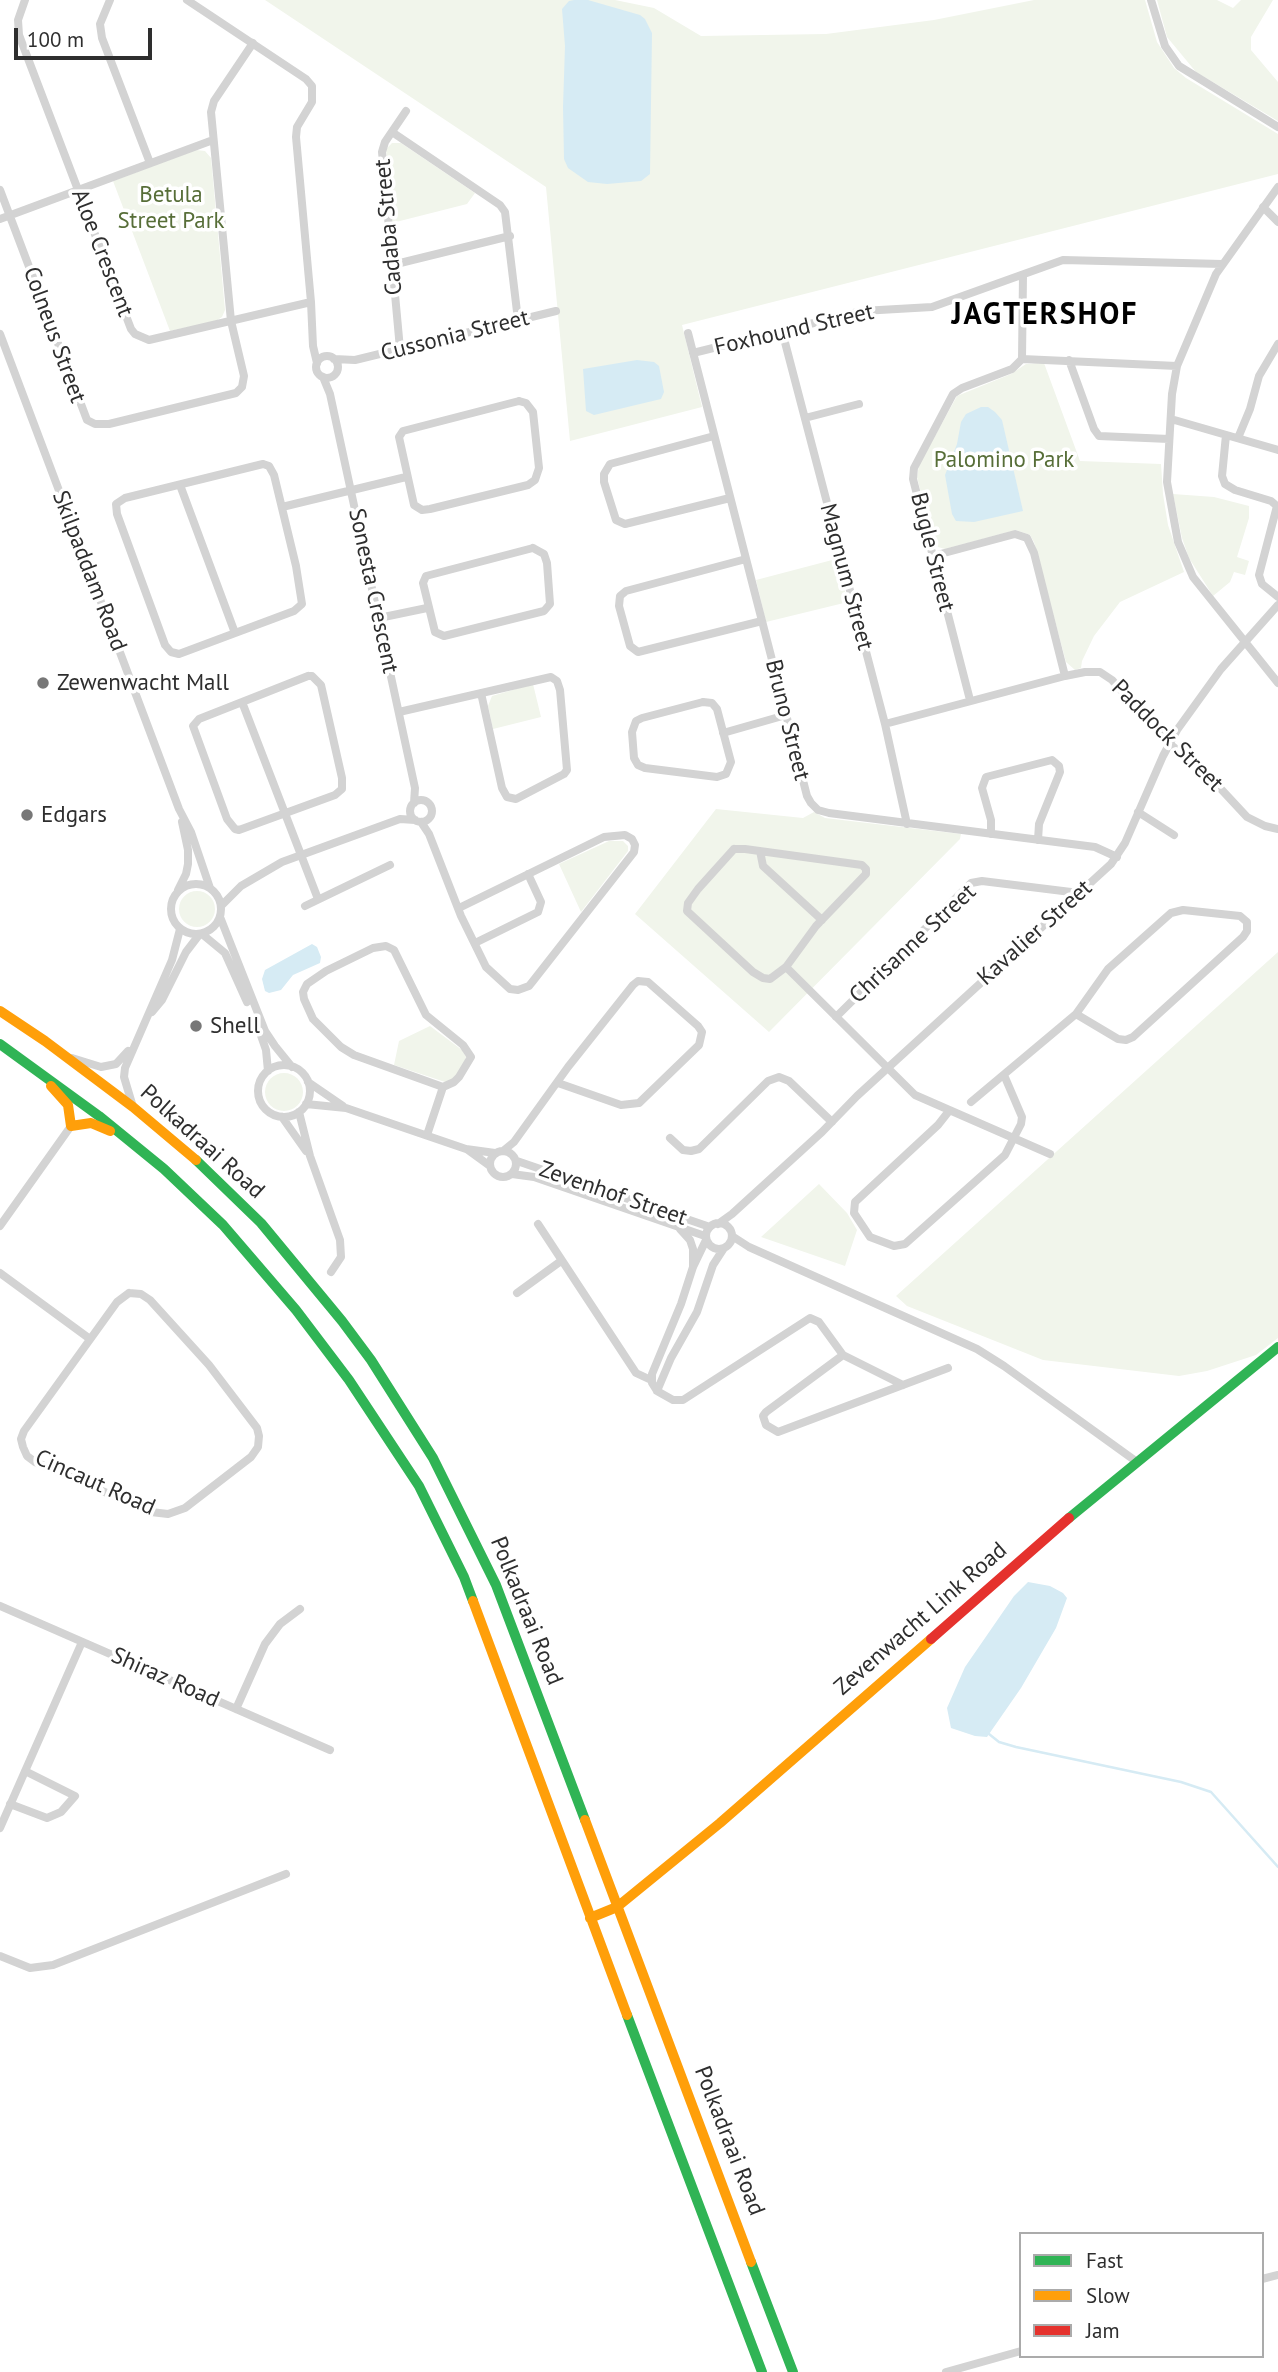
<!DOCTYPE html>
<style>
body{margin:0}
#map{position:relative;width:1278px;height:2372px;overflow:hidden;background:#fff;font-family:"PT Sans",sans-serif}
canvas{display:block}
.legend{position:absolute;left:1019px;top:2232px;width:245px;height:126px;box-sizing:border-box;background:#fff;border:2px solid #ababab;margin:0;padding:9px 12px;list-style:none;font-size:21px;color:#2e2e2e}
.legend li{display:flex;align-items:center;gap:14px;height:35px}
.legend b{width:35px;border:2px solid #ababab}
.scale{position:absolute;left:14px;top:28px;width:138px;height:32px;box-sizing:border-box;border:4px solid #2e2e2e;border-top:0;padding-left:9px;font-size:21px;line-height:24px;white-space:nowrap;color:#2e2e2e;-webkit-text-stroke:5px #fff;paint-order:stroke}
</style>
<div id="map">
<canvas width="1278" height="2372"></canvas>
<ul class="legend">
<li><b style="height:9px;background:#30b455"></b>Fast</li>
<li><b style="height:9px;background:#ff9f0a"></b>Slow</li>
<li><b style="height:9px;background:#e5322d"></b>Jam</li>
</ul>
<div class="scale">100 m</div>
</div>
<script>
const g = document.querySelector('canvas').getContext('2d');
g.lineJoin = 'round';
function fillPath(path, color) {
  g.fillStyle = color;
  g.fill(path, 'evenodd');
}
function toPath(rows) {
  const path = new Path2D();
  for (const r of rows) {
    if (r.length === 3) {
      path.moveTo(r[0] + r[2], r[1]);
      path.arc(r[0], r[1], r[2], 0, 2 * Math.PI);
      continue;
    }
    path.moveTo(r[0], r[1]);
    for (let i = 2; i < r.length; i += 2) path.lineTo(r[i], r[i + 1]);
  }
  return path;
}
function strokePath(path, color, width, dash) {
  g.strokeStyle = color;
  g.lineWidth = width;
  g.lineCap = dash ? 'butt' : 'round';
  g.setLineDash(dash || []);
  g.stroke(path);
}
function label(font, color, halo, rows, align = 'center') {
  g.font = font + ' "PT Sans",sans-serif';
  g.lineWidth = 7;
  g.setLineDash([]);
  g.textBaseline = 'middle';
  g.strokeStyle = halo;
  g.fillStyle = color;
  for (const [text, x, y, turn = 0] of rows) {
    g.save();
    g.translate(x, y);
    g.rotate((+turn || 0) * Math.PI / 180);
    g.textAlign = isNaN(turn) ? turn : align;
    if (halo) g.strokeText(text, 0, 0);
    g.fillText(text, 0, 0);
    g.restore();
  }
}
const green = toPath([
 [265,0,615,0,654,8,701,36,826,34,934,20,1034,0,1145,0,1157,42,1174,68,1186,78,1278,134,1278,174,682,325,702,407,570,441,546,187],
 [1157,0,1217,0,1233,8,1241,0,1273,0,1251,37,1251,50,1278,82,1278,121,1196,72,1167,37],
 [392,143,401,143,475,193,467,204,392,223,386,149],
 [196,150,205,151,211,158,225,310,222,317,216,321,170,331,113,181],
 [1044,363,1080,461,1161,464,1163,494,1168,525,1184,572,1120,602,1094,636,1082,661,1081,668,1075,670,1066,662,1034,542,1030,535,1016,530,945,549,938,547,933,541,917,477,919,465,957,396,1011,374,1026,364],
 [1173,494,1214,497,1249,506,1249,518,1237,557,1249,561,1245,575,1234,572,1230,582,1213,596,1189,558,1182,538],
 [836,559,848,602,766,622,756,580],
 [533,684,541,717,493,729,488,706,492,696],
 [716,809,803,818,814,812,825,818,961,834,960,839,769,1032,635,914],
 [609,841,623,841,628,846,628,851,581,912,559,864],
 [197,909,18],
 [1278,952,1278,1338,1256,1355,1207,1371,1179,1376,1043,1360,907,1306,896,1296],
 [430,1026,462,1050,466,1057,464,1064,454,1078,445,1082,394,1065,399,1041],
 [284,1092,19],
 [819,1184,847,1213,857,1230,845,1266,761,1237]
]);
const water = toPath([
 [574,0,588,0,640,15,645,19,652,33,650,174,641,181,607,184,588,182,568,168,564,159,563,107,565,46,562,9,569,1],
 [637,360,654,362,659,366,664,392,661,399,594,415,586,411,583,369],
 [981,407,988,407,995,412,1002,420,1023,511,974,522,956,521,952,514,945,475,957,444,961,422,966,414],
 [312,944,317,947,321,957,320,963,293,975,281,990,269,993,265,991,262,979,265,970],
 [1028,1582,1050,1586,1063,1593,1067,1598,1056,1628,1021,1688,987,1737,975,1736,951,1728,947,1708,965,1667,1014,1596]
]);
const stream = toPath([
 [989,1734,999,1742,1016,1747,1181,1782,1211,1792,1278,1867]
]);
const street = toPath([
 [25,0,18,20,19,35,131,329,135,334,149,340,311,302],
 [110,0,100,24,102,38,150,163],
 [187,0,306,79,312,86,312,102,297,127,296,137,311,302,313,346,317,363],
 [1151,0,1165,46,1179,66,1278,127],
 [392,132,500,205,505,212,518,320],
 [1278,187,1216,274,1177,366,1172,394,1167,482,1178,542,1193,577,1278,683],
 [0,190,87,420,95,424,109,424,236,393,242,387,244,376,231,321,211,112,214,101,253,43],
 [1263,207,1278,222],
 [0,219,213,140],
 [392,265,510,236],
 [782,331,885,724,907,824],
 [688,333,807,796,811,803,818,810,829,813,1095,847,1117,857],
 [0,334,179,809,191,832,210,888],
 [400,349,382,152,385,142,406,111],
 [693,353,862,311,932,307,1063,260,1222,264],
 [327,367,11],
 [334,359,355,360,556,311],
 [1022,359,1177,366],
 [1022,359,1023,275],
 [1069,360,1094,429,1099,436,1169,439],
 [323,377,330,394,415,788,414,803],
 [519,401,526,403,533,412,539,468,535,480,528,485,430,509,422,510,414,505,399,437,403,431,519,401],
 [805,418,859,404],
 [1171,419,1278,450],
 [1226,435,1222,476,1225,484,1235,490,1271,501,1277,506,1259,575,1262,584,1278,597],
 [714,436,610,464,604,474,604,482,616,520,625,524,730,498],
 [1238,438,1250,409,1259,376,1278,344],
 [263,464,269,466,274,475,296,566,302,604,294,611,179,654,171,652,165,645,117,514,116,504,125,498,263,464],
 [180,485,235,633],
 [282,507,406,477],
 [533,548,544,554,547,563,550,604,544,611,444,636,435,632,423,583,426,576,533,548],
 [933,556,1015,534,1027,538,1034,553,1065,676],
 [746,559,626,591,620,596,619,606,630,646,638,652,762,621],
 [379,618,427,608],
 [308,676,312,676,321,685,342,778,342,789,335,795,239,830,235,829,227,819,193,726,199,719,308,676],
 [970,700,913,479,914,468,953,394,962,388,1012,369,1022,359],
 [242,702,318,899],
 [703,702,712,703,717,709,731,762,726,774,717,777,645,768,638,765,634,758,632,732,636,721,642,718,703,702],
 [399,712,551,677,557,681,560,690,567,770,564,774,516,799,507,797,502,788,481,693],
 [885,724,1065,676,1085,672,1100,672,1112,680,1170,744,1207,774,1247,817,1265,826,1278,829],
 [723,733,786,715],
 [421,811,11],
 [1138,812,1174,835],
 [421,822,429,834,461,916,486,967,510,989,518,990,529,986,533,981,634,852,635,845,632,839,625,835,604,837,459,908],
 [991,834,991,820,982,788,986,777,1052,760,1059,766,1060,772,1039,824,1038,840],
 [734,849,745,849,862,865,866,869,866,874,816,926,786,967,770,979,763,978,753,972,687,911,688,903,698,889,734,849],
 [760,851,763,866,822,920],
 [196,909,25],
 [178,890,186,874,188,864,188,850,182,822],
 [221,906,241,886,282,862,400,819,415,820],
 [305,906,390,865],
 [220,917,265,1031,275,1046,292,1067],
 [202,934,225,953,247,1002],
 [475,943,538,912,541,902,528,874],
 [786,967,915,1095,1050,1154],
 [152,1012,162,1000,186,952,199,935],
 [836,1017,971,883,982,881,1071,892,1075,896],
 [258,1027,266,1050,268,1071],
 [72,1058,101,1067,116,1064,128,1051],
 [284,1091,26],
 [308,1082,343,1106],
 [971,1102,1076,1014,1118,1039,1126,1040,1133,1037,1243,937,1247,931,1247,922,1240,916,1183,910,1171,913,1108,969,1076,1014],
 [306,1104,346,1108,466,1149,495,1153],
 [133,1107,124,1077,125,1068,172,960,180,929],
 [949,1111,938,1125,855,1202,854,1213,870,1237,894,1246,905,1244,1005,1155,1021,1124,1022,1117,1004,1075],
 [299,1112,310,1156,340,1240,341,1257,331,1272],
 [282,1117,306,1151],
 [427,1135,443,1087,454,1082,459,1077,471,1057,463,1045,426,1015,394,950,386,946,373,948,326,971,307,984,303,992,304,999,313,1019,341,1047,354,1055,443,1087],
 [670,1138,683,1150,691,1151,699,1149,768,1081,779,1077,789,1081,832,1122],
 [468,1150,490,1166],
 [503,1164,13],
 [503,1151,514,1142,568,1067,633,985,638,981,648,982,698,1026,702,1032,699,1045,639,1103,621,1105,558,1083],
 [517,1161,710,1227],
 [512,1174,534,1177,705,1236],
 [719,1236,13],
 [538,1224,636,1373,651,1380],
 [718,1224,732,1214,822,1132,857,1096,1111,864,1125,843,1163,756,1177,730,1221,669,1278,605],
 [0,1226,71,1126],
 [680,1229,690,1240,693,1249,693,1267],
 [732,1236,749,1247,977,1349,1004,1366,1137,1462],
 [706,1240,693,1267,681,1304,652,1374,652,1383,657,1391,673,1400,683,1400,810,1318,819,1322,843,1355,903,1385],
 [0,1273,90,1339],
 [129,1293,141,1294,150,1300,209,1365,257,1428,259,1436,258,1447,251,1457,185,1508,168,1514,151,1512,35,1462,27,1456,23,1447,21,1439,24,1431,117,1302,129,1293],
 [517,1293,561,1261],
 [843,1355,766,1412,763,1416,766,1425,778,1432,948,1368],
 [657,1391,671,1358,697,1312,713,1265,724,1248],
 [0,1606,330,1750],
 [236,1709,265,1644,280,1624,300,1609],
 [10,1804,47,1818,61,1812,75,1796,25,1771],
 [0,1828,82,1642],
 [0,1956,30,1968,53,1965,286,1874],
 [1262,2279,1278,2275],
 [946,2372,1021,2351]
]);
const fast = toPath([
 [0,1044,99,1116,164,1169,223,1225,296,1310,349,1380,419,1486,464,1577,473,1601],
 [196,1160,261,1223,342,1321,371,1360,433,1458,496,1585,585,1820],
 [1069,1518,1278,1347],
 [627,2015,762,2372],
 [751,2262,793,2372]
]);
const slow = toPath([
 [0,1011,45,1041,133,1107,196,1160],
 [51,1086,68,1105,71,1126,91,1123,110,1131],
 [473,1601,627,2015],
 [585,1820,751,2262],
 [590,1918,617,1907,720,1823,931,1639]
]);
const jam = toPath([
 [931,1639,1069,1518]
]);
const markers = [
 [43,683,7,"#777"],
 [27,815,7,"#777"],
 [196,1026,7,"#777"]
];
const parkNames = [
 ["Betula",171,195],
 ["Street Park",171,221],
 ["Palomino Park",1004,460]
];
const streetNames = [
 ["Cadaba Street",389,227,-95],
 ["Aloe Crescent",102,253,69],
 ["Foxhound Street",794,330,-13],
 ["Colneus Street",54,335,70],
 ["Cussonia Street",455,336,-14],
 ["Bugle Street",932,552,76],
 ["Skilpaddam Road",89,571,69],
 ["Magnum Street",846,577,75],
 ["Sonesta Crescent",373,591,78],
 ["Bruno Street",787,720,76],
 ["Paddock Street",1167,736,45],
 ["Kavalier Street",1035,933,-42],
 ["Chrisanne Street",913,944,-43],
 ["Polkadraai Road",202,1142,42],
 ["Zevenhof Street",613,1194,19],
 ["Cincaut Road",95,1483,24],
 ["Polkadraai Road",526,1611,68],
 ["Zevenwacht Link Road",921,1619,-41],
 ["Shiraz Road",165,1678,24],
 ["Polkadraai Road",729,2141,69]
];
const poiNames = [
 ["Zewenwacht Mall",57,683],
 ["Edgars",41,815],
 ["Shell",210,1026]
];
const districtNames = [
 ["JAGTERSHOF",1045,315]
];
fillPath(green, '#f1f5eb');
fillPath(water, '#d6ebf4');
strokePath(stream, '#d6ebf4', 2.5);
strokePath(street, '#d3d3d3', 8);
strokePath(fast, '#30b455', 10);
strokePath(slow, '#ff9f0a', 10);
strokePath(jam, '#e5322d', 10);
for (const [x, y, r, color] of markers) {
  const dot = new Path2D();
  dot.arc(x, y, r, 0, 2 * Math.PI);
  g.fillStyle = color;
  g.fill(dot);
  strokePath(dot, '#fff', 2.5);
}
label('23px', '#576e38', '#fff', parkNames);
label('23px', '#2e2e2e', '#fff', streetNames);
label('23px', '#2e2e2e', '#fff', poiNames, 'left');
g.letterSpacing = '2px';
label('bold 30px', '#000', '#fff', districtNames);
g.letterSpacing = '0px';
</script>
